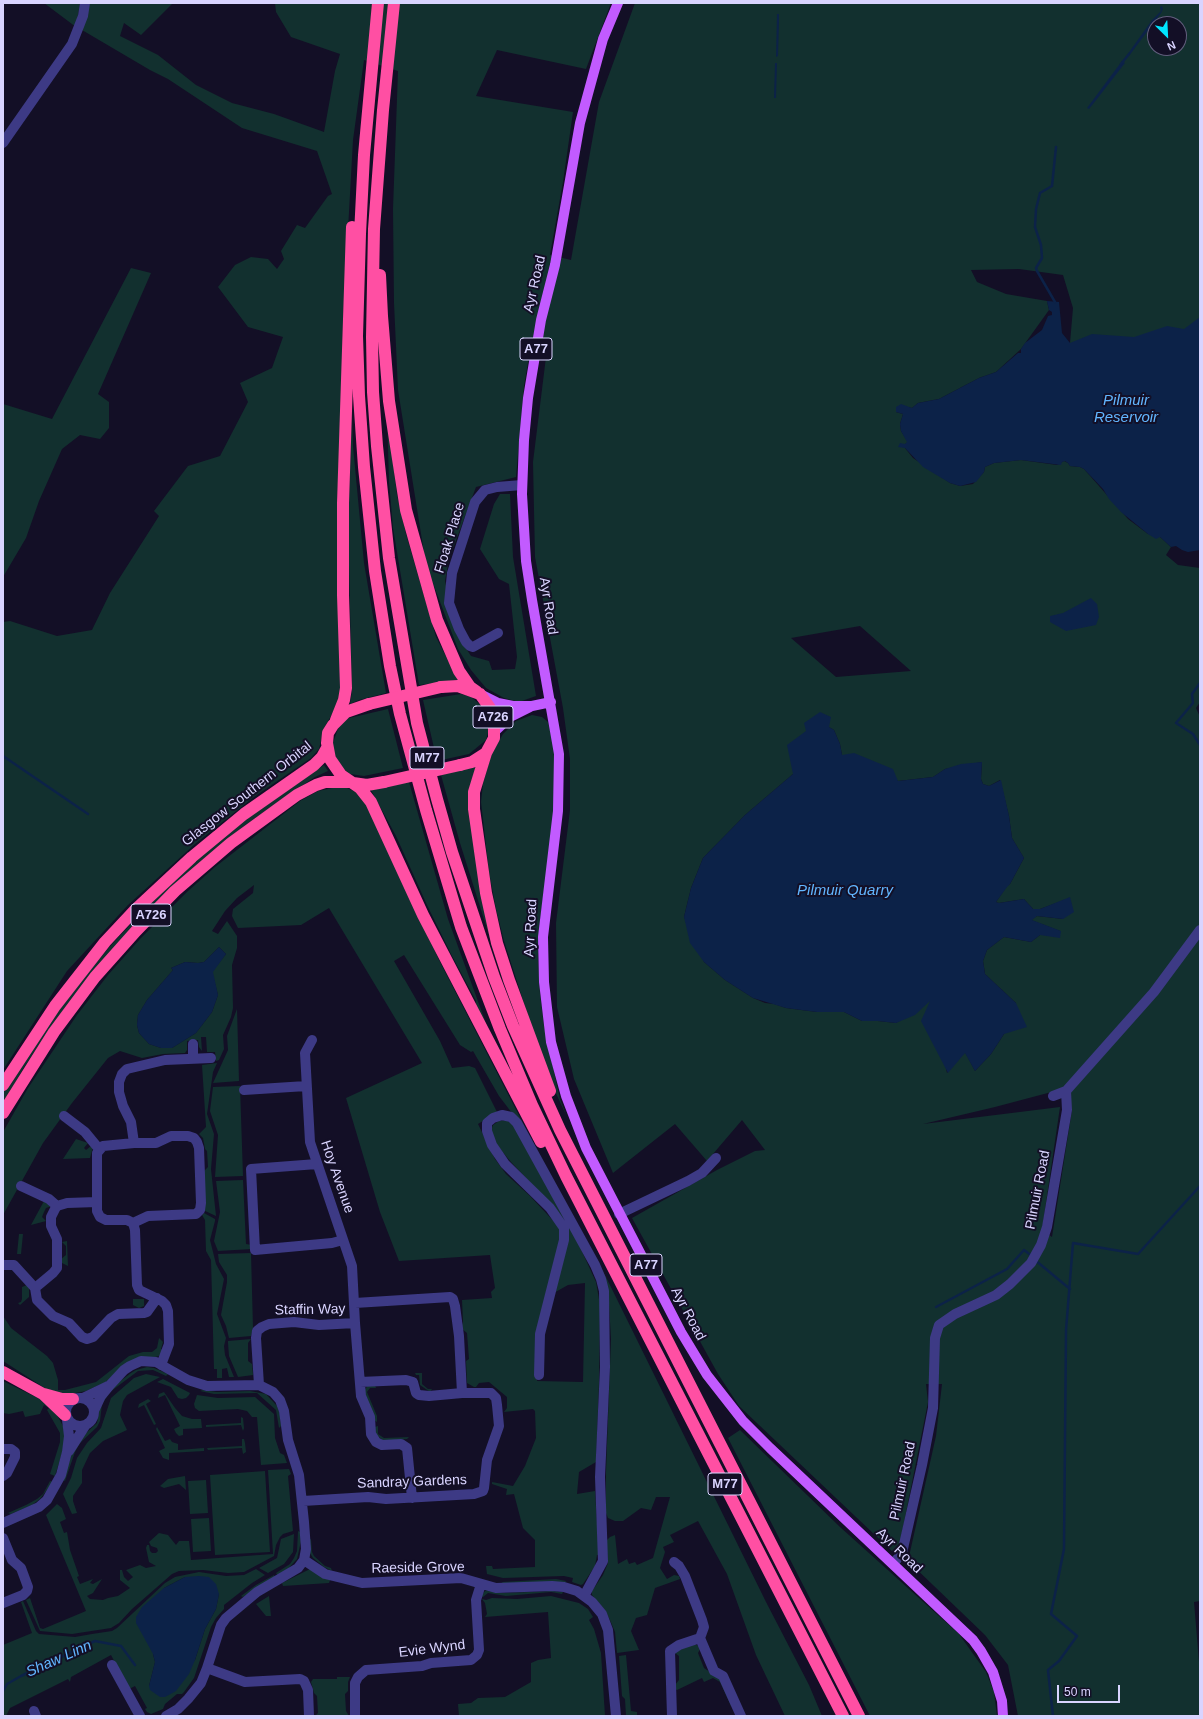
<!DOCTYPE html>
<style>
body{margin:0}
#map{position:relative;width:1203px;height:1719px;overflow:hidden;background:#130f26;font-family:Arial,sans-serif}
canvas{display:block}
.frame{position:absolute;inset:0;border:4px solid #d9d4ff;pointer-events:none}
.north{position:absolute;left:1147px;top:16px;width:40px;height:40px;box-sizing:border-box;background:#130f26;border:1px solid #625e7d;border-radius:50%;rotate:156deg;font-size:11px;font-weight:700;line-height:16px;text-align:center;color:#d9d4ff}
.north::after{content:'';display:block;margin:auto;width:14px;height:18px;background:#00e5ff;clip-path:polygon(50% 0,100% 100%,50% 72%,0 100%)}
.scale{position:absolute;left:1057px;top:1685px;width:63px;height:18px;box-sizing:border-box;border:2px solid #d9d4ff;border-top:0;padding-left:5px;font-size:12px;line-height:14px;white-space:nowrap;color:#d9d4ff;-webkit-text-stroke:3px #130f26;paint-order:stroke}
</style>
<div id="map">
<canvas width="1203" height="1719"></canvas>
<div class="frame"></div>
<div class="north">N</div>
<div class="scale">50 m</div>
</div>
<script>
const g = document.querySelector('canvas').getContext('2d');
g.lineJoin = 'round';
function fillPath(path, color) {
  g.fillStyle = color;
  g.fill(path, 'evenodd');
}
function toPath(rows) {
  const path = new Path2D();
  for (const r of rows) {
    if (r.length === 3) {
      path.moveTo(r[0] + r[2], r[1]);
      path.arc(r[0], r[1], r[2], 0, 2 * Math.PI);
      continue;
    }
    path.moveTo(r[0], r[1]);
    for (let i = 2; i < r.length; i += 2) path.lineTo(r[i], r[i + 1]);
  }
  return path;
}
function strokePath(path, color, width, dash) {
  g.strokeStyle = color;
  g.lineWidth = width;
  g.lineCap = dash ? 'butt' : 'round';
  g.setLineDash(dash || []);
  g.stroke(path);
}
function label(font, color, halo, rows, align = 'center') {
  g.font = font + ' Arial,sans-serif';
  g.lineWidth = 4;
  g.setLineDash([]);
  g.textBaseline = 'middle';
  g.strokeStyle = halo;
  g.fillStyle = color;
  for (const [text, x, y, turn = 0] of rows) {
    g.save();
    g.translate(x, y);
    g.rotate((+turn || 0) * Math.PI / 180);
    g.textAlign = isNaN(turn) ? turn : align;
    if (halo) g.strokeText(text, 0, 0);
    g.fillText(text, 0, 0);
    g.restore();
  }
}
const green = toPath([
 [44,3,80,3,76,27],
 [90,3,173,3,141,35,124,23,120,36,158,55,196,85,232,103,274,114,324,132,335,71,340,54,291,37,276,12,275,3,611,3,586,69,497,50,476,96,573,112,563,182,550,255,571,260,599,102,635,3,1200,3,1200,409,1070,343,1073,308,1063,275,1019,269,971,270,977,282,1006,294,1047,301,1049,310,1021,349,996,372,979,378,939,399,918,403,912,408,907,407,896,412,903,414,900,424,901,431,908,442,905,444,905,448,913,458,950,483,960,486,973,484,984,472,985,467,994,463,1021,460,1057,465,1064,461,1068,463,1070,466,1080,467,1084,469,1128,519,1148,534,1160,537,1171,547,1166,555,1178,565,1200,568,1200,702,1196,708,1200,717,1200,1601,1194,1602,1200,1674,1200,1716,1018,1716,1008,1665,985,1635,908,1561,936,1436,942,1384,926,1384,928,1402,900,1543,895,1554,739,1406,718,1374,632,1218,717,1170,755,1151,765,1150,742,1120,707,1161,675,1124,613,1173,574,1079,557,1007,556,923,570,810,570,759,563,708,535,557,533,462,547,349,529,357,524,386,516,477,476,487,449,559,445,581,457,635,471,656,489,661,492,670,515,669,517,657,509,584,499,579,480,549,494,504,500,494,510,494,513,557,536,696,519,702,504,698,486,688,471,670,458,649,426,565,398,390,394,303,393,209,398,71,364,60,353,140,343,320,342,404,337,504,338,603,342,697,324,728,319,749,311,758,254,797,195,844,128,905,67,971,3,1070,3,622,10,621,57,636,92,630,110,593,159,516,154,511,188,466,220,456,248,402,240,383,272,368,283,337,248,327,218,287,235,265,251,257,268,259,277,269,284,259,281,251,297,225,305,228,328,196,332,194,317,151,242,128,168,79,150,70,82,30],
 [1155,24,1179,24,1179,48,1155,48],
 [860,626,911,671,836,677,791,638],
 [829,727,834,730,840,744,842,755,898,781,933,777,945,769,982,762,981,779,983,784,989,786,1000,780,1009,816,1012,838,1024,858,1010,884,1007,886,996,902,999,903,1024,899,1033,909,1040,909,1070,898,1063,919,1037,916,1031,920,1060,931,1040,935,1031,942,1004,937,987,950,983,961,985,974,1016,1003,1004,1034,991,1054,975,1071,965,1052,947,1073,931,1000,896,1023,878,1021,862,1021,844,1012,817,1012,786,1008,774,1004,765,1003,753,998,725,980,704,962,684,917,691,888,703,858,745,815,793,774,806,731],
 [1059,1090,1072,1110,1052,1237,1042,1230,1060,1107,923,1124,995,1107],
 [131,268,151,273,98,394,109,402,109,428,100,439,80,435,62,449,39,501,26,538,3,577,3,404,52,419],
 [352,412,353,446,364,563,386,693,359,700,350,704,352,691,348,524],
 [387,414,397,495,406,534,436,637,458,680,419,685,393,528,389,482],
 [461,694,471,697,482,706,488,720,489,729,486,740,469,754,437,761,423,700],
 [388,709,403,768,364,776,350,774,342,768,334,758,332,745,338,729,345,719],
 [532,715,542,717,548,722,555,750,556,806,540,920,538,956,540,994,544,1026,560,1099,567,1117,546,1072,504,941,496,909,489,872,481,802,483,784,491,755,503,734,516,721],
 [324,765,328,771,315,777,282,799,244,826,204,859,138,920,78,990,46,1034,23,1069,3,1104,3,1092,30,1050,74,989,112,944,144,910,199,856,252,815],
 [476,767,470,788,498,964,460,843,441,775],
 [409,782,448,919,491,1037,476,1010,476,1001,451,954,427,905,396,836,371,790],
 [337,787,347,788,356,792,367,806,439,960,546,1168,606,1277,766,1602,809,1685,822,1716,785,1716,756,1655,727,1574,698,1521,670,1535,674,1542,663,1547,665,1552,660,1568,667,1579,674,1575,679,1576,680,1579,655,1588,647,1615,636,1618,631,1631,639,1650,617,1653,615,1632,610,1620,605,1610,592,1595,592,1591,603,1575,608,1563,606,1541,610,1537,615,1535,618,1564,627,1559,629,1564,635,1562,637,1565,653,1558,670,1497,656,1497,651,1510,641,1508,623,1521,615,1521,608,1518,606,1513,606,1472,611,1339,609,1304,606,1283,601,1270,518,1121,499,1096,473,1051,471,1052,460,1045,404,955,394,961,440,1041,452,1068,469,1066,475,1068,497,1112,478,1124,495,1159,506,1174,530,1196,561,1229,562,1235,536,1336,537,1381,583,1382,585,1283,568,1285,552,1294,567,1243,568,1225,557,1211,511,1162,495,1143,491,1130,493,1125,499,1121,507,1120,515,1126,568,1221,596,1282,600,1305,599,1383,596,1462,579,1472,577,1494,595,1491,599,1555,597,1555,595,1566,583,1584,581,1585,572,1582,573,1578,564,1576,503,1578,487,1574,486,1566,492,1566,493,1569,535,1567,535,1540,523,1528,514,1494,506,1495,507,1489,492,1484,492,1482,513,1486,525,1466,536,1438,535,1411,533,1409,504,1412,507,1408,507,1397,489,1382,479,1383,476,1387,474,1387,467,1383,466,1361,469,1359,467,1333,461,1328,463,1322,462,1300,492,1298,491,1292,495,1288,490,1255,399,1261,380,1212,346,1098,422,1063,329,908,301,925,238,928,232,916,233,909,253,893,254,885,237,898,225,911,212,931,218,934,227,921,237,936,237,948,232,965,233,1008,231,1017,223,1035,224,1049,219,1060,216,1061,215,1052,207,1052,206,1037,201,1037,202,1051,199,1047,198,1040,187,1041,187,1050,185,1053,163,1054,142,1058,120,1051,108,1058,72,1103,43,1143,3,1215,3,1132,28,1088,77,1015,108,975,140,939,188,891,215,867,300,801,318,791],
 [219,947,226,954,212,972,218,995,212,1012,196,1033,172,1048,161,1048,149,1044,139,1033,137,1025,138,1015,147,1000,173,970,171,968,185,962,198,963,204,962],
 [237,1009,239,1081,213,1083,228,1050,227,1036],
 [217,1063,213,1072,207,1114,214,1134,211,1169,216,1216,203,1210,203,1172,208,1167,207,1151,205,1149,203,1138,199,1134,206,1127,202,1065],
 [240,1086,243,1176,215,1177,218,1135,210,1111,213,1087],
 [76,1139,88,1143,84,1148,86,1150,91,1146,93,1147,90,1158,63,1159],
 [243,1180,246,1244,252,1245,252,1249,218,1251,214,1241,220,1212,216,1181],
 [44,1201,52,1206,46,1208,44,1212,42,1217,46,1221,31,1225],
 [204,1213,215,1219,215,1221,210,1240,216,1264,224,1279,217,1314,226,1338,224,1346,225,1355,234,1377,229,1377,227,1368,222,1369,222,1378,217,1378,217,1369,214,1369,211,1260,206,1251,205,1220,202,1215],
 [19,1234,23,1234,21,1254,17,1254],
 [67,1241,68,1266,62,1263,61,1259,66,1255,66,1246,62,1242],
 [251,1253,253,1328,251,1336,229,1338,226,1326,221,1315,227,1282,227,1275,219,1262,218,1254],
 [27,1285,29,1288,29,1297,20,1305,18,1303,21,1302,22,1299,22,1287],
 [133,1299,144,1299,144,1306,139,1308,133,1305],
 [3,1316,11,1328,47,1356,53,1363,58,1380,58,1390,65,1390,96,1382,129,1356,143,1352,152,1352,157,1348,159,1338,163,1342,161,1349,163,1350,159,1356,122,1367,106,1382,86,1391,65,1395,54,1394,3,1361],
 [251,1339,248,1343,248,1361,252,1364,253,1375,238,1377,229,1356,228,1343,228,1341],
 [147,1367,154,1368,168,1374,166,1376,153,1370,138,1371,110,1392,102,1404,100,1421,97,1427,80,1443,75,1452,65,1481,63,1480,72,1453,85,1434,97,1423,101,1401,115,1385,131,1373,136,1370],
 [415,1373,422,1373,422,1384,428,1389,432,1389,430,1392,420,1385,419,1375,416,1375],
 [146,1374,160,1377,127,1395,123,1401,120,1415,127,1430,103,1441,90,1453,82,1470,82,1483,73,1496,73,1501,77,1513,72,1514,63,1494,71,1478,77,1458,87,1443,101,1428,111,1398,134,1378],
 [163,1379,190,1393,189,1395,186,1398,182,1399,178,1398,171,1387,157,1382],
 [3,1381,46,1402,57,1415,63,1426,66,1440,55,1476,50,1474,60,1442,60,1433,47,1410,49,1408,44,1405,40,1414,25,1417,23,1411,9,1414,3,1413],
 [368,1385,375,1385,376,1388,370,1388,367,1392,377,1416,377,1422,374,1420,364,1391],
 [203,1390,217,1392,250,1391,266,1394,277,1406,280,1414,281,1426,279,1428,276,1410,257,1393,214,1394,200,1391],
 [164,1392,175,1408,182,1416,192,1419,201,1419,202,1428,183,1429,183,1435,179,1436,176,1433,174,1429,180,1426,165,1395,158,1398,159,1394],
 [197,1395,218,1398,255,1397,274,1414,275,1438,280,1453,284,1455,287,1463,261,1465,257,1417,252,1417,247,1411,238,1409,199,1411,195,1408,194,1404],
 [148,1399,151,1401,146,1404,156,1424,154,1425,144,1405,138,1408,139,1404],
 [241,1417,243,1418,244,1428,243,1431,241,1425,206,1427,206,1425,241,1423],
 [378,1426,378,1434,384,1438,409,1437,407,1439,384,1441,375,1434,375,1427],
 [157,1427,165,1441,170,1439,172,1442,178,1444,178,1450,204,1448,204,1451,169,1453,169,1460,163,1458,159,1451,165,1448,156,1429],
 [740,1430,840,1527,959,1634,986,1672,994,1692,997,1716,870,1716,728,1438],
 [242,1439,244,1439,245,1443,246,1452,243,1454,242,1448,208,1450,207,1448,242,1446],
 [289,1469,291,1474,288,1476,293,1531,283,1534,280,1537,276,1545,274,1556,244,1572,228,1573,203,1570,179,1571,172,1574,132,1609,119,1623,111,1628,72,1634,40,1631,26,1600,30,1598,40,1628,43,1629,86,1611,46,1515,57,1504,62,1508,66,1519,60,1522,64,1533,67,1532,70,1550,79,1576,77,1577,80,1584,93,1579,90,1583,93,1584,102,1579,93,1593,87,1596,90,1599,103,1600,108,1598,118,1596,130,1588,120,1580,120,1570,122,1570,124,1577,128,1581,133,1577,126,1570,140,1565,146,1568,156,1566,149,1562,146,1548,147,1545,149,1545,150,1551,152,1553,156,1553,158,1551,157,1548,151,1546,149,1542,159,1533,168,1535,176,1545,179,1541,189,1541,191,1560,273,1554,268,1470],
 [265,1471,270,1552,215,1555,210,1475],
 [185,1476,186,1490,179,1484,164,1488,160,1486,168,1479],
 [206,1480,208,1513,190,1514,188,1481],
 [50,1481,53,1482,40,1499,32,1505,11,1514,8,1513,26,1505,37,1499,43,1494],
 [209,1518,211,1551,193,1552,191,1519],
 [298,1531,300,1532,301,1541,297,1559,287,1570,278,1576,276,1573,290,1564,294,1558,297,1551],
 [294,1534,293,1552,284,1564,268,1573,259,1568,277,1558,281,1539],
 [311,1539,312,1552,314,1556,325,1566,331,1568,332,1571,324,1567,313,1558,310,1553,309,1540],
 [256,1569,265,1575,252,1583,224,1605,224,1609,216,1618,211,1627,194,1678,184,1692,182,1694,177,1694,165,1704,163,1709,151,1714,147,1712,145,1709,147,1708,135,1686,129,1689,111,1655,71,1677,70,1682,68,1679,10,1708,6,1716,3,1716,3,1645,32,1633,21,1602,23,1601,36,1631,39,1634,75,1637,92,1634,112,1631,117,1628,165,1583,175,1577,199,1572,226,1576,244,1575],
 [185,1577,219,1594,216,1609,205,1629,195,1660,149,1686,155,1662,153,1654,164,1588],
 [310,1569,330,1580,329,1583,283,1586,282,1583],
 [274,1575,275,1577,243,1597,241,1596,256,1585],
 [556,1579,566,1581,565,1583,503,1584,502,1582],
 [488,1590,503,1593,553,1591,563,1592,562,1594,551,1592,506,1596,488,1593,483,1597,481,1596,485,1591],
 [269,1596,271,1616,266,1616,256,1604],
 [551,1596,579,1603,588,1609,593,1617,589,1620,594,1629,601,1653,605,1716,459,1716,458,1704,471,1703,478,1698,505,1697,531,1682,531,1663,538,1660,551,1658,548,1612,485,1617,487,1614,485,1603,482,1599,486,1600,492,1598,517,1599],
 [692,1643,701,1647,698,1653,704,1668,722,1680,732,1703,731,1706,720,1682,713,1678,704,1682,702,1678,677,1690,675,1689,675,1685,679,1680,679,1656,675,1653],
 [626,1655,631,1711,637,1712,637,1716,626,1716,625,1699,622,1696,619,1656],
 [337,1677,350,1677,348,1682,348,1691,345,1694,346,1711,349,1716,315,1716,318,1713,317,1696,314,1693,311,1682,313,1679,337,1679]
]);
const water = toPath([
 [1162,6,1163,9,1161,13,1129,56,1127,55,1152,20,1161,11,1160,7],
 [777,14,779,14,779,22,778,56,776,57],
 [1122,61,1125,63,1097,99,1089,109,1087,108],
 [775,63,777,63,776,98,774,98],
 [1047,301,1059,302,1062,333,1070,343,1092,334,1134,337,1167,326,1184,329,1200,317,1200,550,1188,552,1182,550,1176,546,1171,547,1160,537,1156,539,1148,534,1121,512,1109,499,1103,489,1084,469,1080,467,1070,466,1068,463,1065,461,1062,462,1061,465,1021,460,994,463,985,467,984,472,976,482,960,486,950,483,923,467,905,448,898,447,900,443,905,444,907,442,901,431,900,424,903,414,896,412,896,407,901,404,912,408,918,403,939,399,979,378,996,372,1018,353,1021,353,1021,349,1025,343,1042,330,1048,316,1052,315,1052,312,1049,310],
 [1091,598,1097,604,1099,617,1096,625,1066,631,1050,622,1050,616,1063,613],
 [820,712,831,717,829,727,834,730,840,744,842,755,854,753,893,769,898,781,933,777,945,769,961,764,982,762,981,779,983,784,989,786,1001,780,1009,816,1012,838,1024,858,1010,884,1007,887,996,902,999,903,1024,899,1033,909,1040,909,1070,897,1074,912,1063,919,1037,916,1032,920,1061,931,1060,938,1040,935,1031,942,1004,937,987,950,983,961,985,974,1016,1003,1027,1027,1004,1034,991,1054,975,1071,965,1053,948,1073,921,1021,930,1001,915,1015,896,1023,878,1021,862,1021,844,1012,817,1012,786,1008,753,998,725,980,704,962,690,943,684,917,691,888,703,858,745,815,793,774,787,745,806,731,804,723],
 [219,947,226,954,213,972,218,995,212,1012,196,1033,172,1048,161,1048,149,1044,139,1033,137,1025,138,1015,147,1000,173,970,171,968,185,962,198,963,204,962],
 [199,1576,209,1577,216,1584,219,1594,216,1609,205,1629,195,1660,189,1674,176,1691,165,1697,160,1697,150,1690,149,1686,155,1662,153,1654,136,1623,136,1617,142,1607,164,1588,185,1577]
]);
const stream = toPath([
 [1121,64,1129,54],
 [1055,302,1037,271,1036,268,1042,258,1041,245,1035,227,1036,209,1040,193,1052,186,1056,147],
 [1200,683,1192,694,1193,703,1176,723,1193,734,1200,745],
 [3,756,88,814],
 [1035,1260,1070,1289],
 [936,1307,1007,1269,1024,1250,1032,1256],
 [3,1691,7,1684,21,1676,95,1641,121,1646,135,1665],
 [1053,1716,1048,1670,1059,1661,1077,1636,1051,1614,1064,1549,1066,1330,1073,1243,1138,1254,1200,1186]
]);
const minor = toPath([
 [3,143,72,44,83,16,85,3],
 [498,633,473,647,470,646,466,642,459,629,449,603,452,573,475,502,485,490,497,487,522,485],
 [312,1040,305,1053,310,1142,352,1266,355,1323],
 [193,1044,193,1059],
 [244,1090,306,1086],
 [1053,1096,1066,1091],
 [64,1116,85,1132,99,1149],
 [317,1164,251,1169,255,1250,332,1243,343,1240],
 [21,1186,49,1199,57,1206],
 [97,1202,67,1203,57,1206,55,1209,51,1217,51,1226,57,1239,57,1268,53,1273,35,1288,37,1300,53,1316,69,1323,82,1337,87,1339,93,1337,111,1318,118,1314,144,1313,147,1312,157,1298],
 [619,1214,688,1181,702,1173,716,1158],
 [133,1223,148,1216,196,1214,200,1210,201,1203,199,1148,197,1142,194,1138,188,1136,171,1136,156,1143,134,1143],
 [3,1265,14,1265,35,1288],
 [161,1365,169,1344,168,1311,166,1305,162,1301,139,1290,137,1285,135,1230,133,1223,127,1220,106,1220,100,1217,97,1211,97,1153,103,1146,134,1143,131,1122,123,1106,119,1092,119,1082,122,1074,127,1069,165,1060,211,1058],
 [539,1375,540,1334,564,1240,564,1228,550,1208,505,1164,492,1145,487,1131,487,1123,493,1118,502,1115,511,1117,517,1123,595,1265,601,1279,604,1291,605,1367,600,1477,603,1561,584,1596],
 [360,1382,406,1380,413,1382,416,1393,419,1395,429,1396,462,1393],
 [259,1385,256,1338,257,1331,262,1327,269,1324,294,1322,319,1325,355,1323,361,1396,370,1417,371,1434,376,1442,382,1445,401,1444,407,1448,412,1498],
 [80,1412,14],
 [83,1398,108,1386],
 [94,1411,101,1396,110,1385,124,1370,130,1366,141,1361,156,1362,188,1380,207,1386,259,1385,273,1392,280,1400,284,1411,288,1440,299,1475,304,1522,306,1549,304,1560,298,1568,257,1592,226,1618,221,1625,207,1668,201,1683,188,1699,178,1709,166,1716],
 [3,1449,11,1449,15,1452,15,1457,7,1473,3,1476],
 [69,1451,85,1426],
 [303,1501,368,1497,386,1499,474,1494,483,1491,484,1488,487,1460,499,1426,497,1405,496,1398,491,1393,462,1393,459,1336,455,1306,453,1299,450,1297,355,1303],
 [3,1523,39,1507,47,1500,61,1475,67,1452,69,1436,67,1420],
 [3,1538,12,1560,21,1568,28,1587,27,1591,23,1595,3,1603],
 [304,1560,325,1574,362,1583,461,1578,496,1588,552,1586,564,1587,577,1591,592,1602,602,1614,608,1630,616,1716],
 [674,1562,679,1566,685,1576,702,1620,704,1627,700,1638],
 [893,1564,902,1553,922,1465,933,1408,935,1338,939,1325,955,1314,996,1295,1010,1284,1031,1263,1041,1245,1047,1227,1067,1110,1066,1091,1154,992,1200,930],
 [112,1665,140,1716],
 [207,1668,245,1682,300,1679,304,1681,308,1690,309,1716],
 [34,1711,36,1716],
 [355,1716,355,1683,358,1677,366,1670,422,1666,431,1663,471,1660,477,1655,479,1650,476,1600,481,1584],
 [672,1716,670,1651,679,1645,700,1638,714,1671,723,1676,741,1716]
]);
const major = toPath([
 [618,3,603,39,580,123,555,265,541,320,528,398,524,440,522,494,526,561,532,600,559,754,558,811,543,937,544,982,551,1042,566,1096,586,1148,681,1332,707,1375,743,1421,770,1448,973,1640,981,1651,993,1672,1002,1701,1003,1716],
 [480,694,498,703,513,706,532,706,551,702],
 [494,732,510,717,530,707]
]);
const highway = toPath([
 [378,3,364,155,360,234,357,336,359,396,364,467,375,571,390,666,400,714,426,810,461,927,500,1029,532,1105,566,1176,843,1716],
 [394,3,383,110,374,229,372,337,373,392,377,446,389,558,417,723,437,799,452,852,494,977,513,1026,560,1130,859,1716],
 [380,275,382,316,389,401,406,510,437,620,459,671,470,687,477,692],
 [441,687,458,686,480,694,490,708,494,721,494,738,486,753,472,762,460,765],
 [369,704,346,712,333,725,328,733,327,743,330,759,341,775,360,788,371,802,423,915,541,1142],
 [336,720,344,700,346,688,343,595,343,503,352,227],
 [486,753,474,792,474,809,486,893,497,943,509,980,550,1091],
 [353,783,367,785,384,782],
 [3,1085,55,1006,105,942,134,911,192,857,244,814,314,765,322,757,327,748],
 [3,1113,54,1032,95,977,136,931,175,891,231,843,297,795,316,785,325,782,351,782],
 [3,1372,43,1394,65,1415],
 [44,1394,62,1399,73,1399]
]);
const highwayBridge = toPath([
 [369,704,441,687],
 [384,782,460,765]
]);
const shields = [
 [536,349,32],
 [493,717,40],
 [427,758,34],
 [151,915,40],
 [646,1265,32],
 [725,1484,34]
];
const shieldNames = [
 ["A77",536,349],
 ["A726",493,717],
 ["M77",427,758],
 ["A726",151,915],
 ["A77",646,1265],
 ["M77",725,1484]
];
const streetNames = [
 ["Ayr Road",535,284,-77],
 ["Floak Place",450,538,-73],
 ["Ayr Road",548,606,81],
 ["Glasgow Southern Orbital",247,794,-38],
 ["Ayr Road",531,928,-87],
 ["Hoy Avenue",337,1177,71],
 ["Pilmuir Road",1038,1190,-79],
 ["Staffin Way",310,1310,-1],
 ["Ayr Road",688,1314,62],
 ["Pilmuir Road",903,1481,-78],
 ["Sandray Gardens",412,1482,-2],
 ["Ayr Road",899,1551,44],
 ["Raeside Grove",418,1568,-1],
 ["Evie Wynd",432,1649,-7]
];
const waterNames = [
 ["Pilmuir",1126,401],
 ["Reservoir",1126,418],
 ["Pilmuir Quarry",845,891],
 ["Shaw Linn",59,1659,-24]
];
fillPath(green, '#12302f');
fillPath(water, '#0c2248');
strokePath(stream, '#0c2248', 2.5);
strokePath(minor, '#3d3a85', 10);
strokePath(major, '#c25bff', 10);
strokePath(highway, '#ff4fa3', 12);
strokePath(highwayBridge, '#ff4fa3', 12);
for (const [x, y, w] of shields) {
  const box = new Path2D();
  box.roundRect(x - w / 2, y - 11, w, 22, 3);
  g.fillStyle = '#130f26';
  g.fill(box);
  strokePath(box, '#d9d4ff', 1);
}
label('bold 13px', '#d9d4ff', null, shieldNames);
label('14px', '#d9d4ff', '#130f26', streetNames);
label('italic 15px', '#62b6ff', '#130f26', waterNames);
</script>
